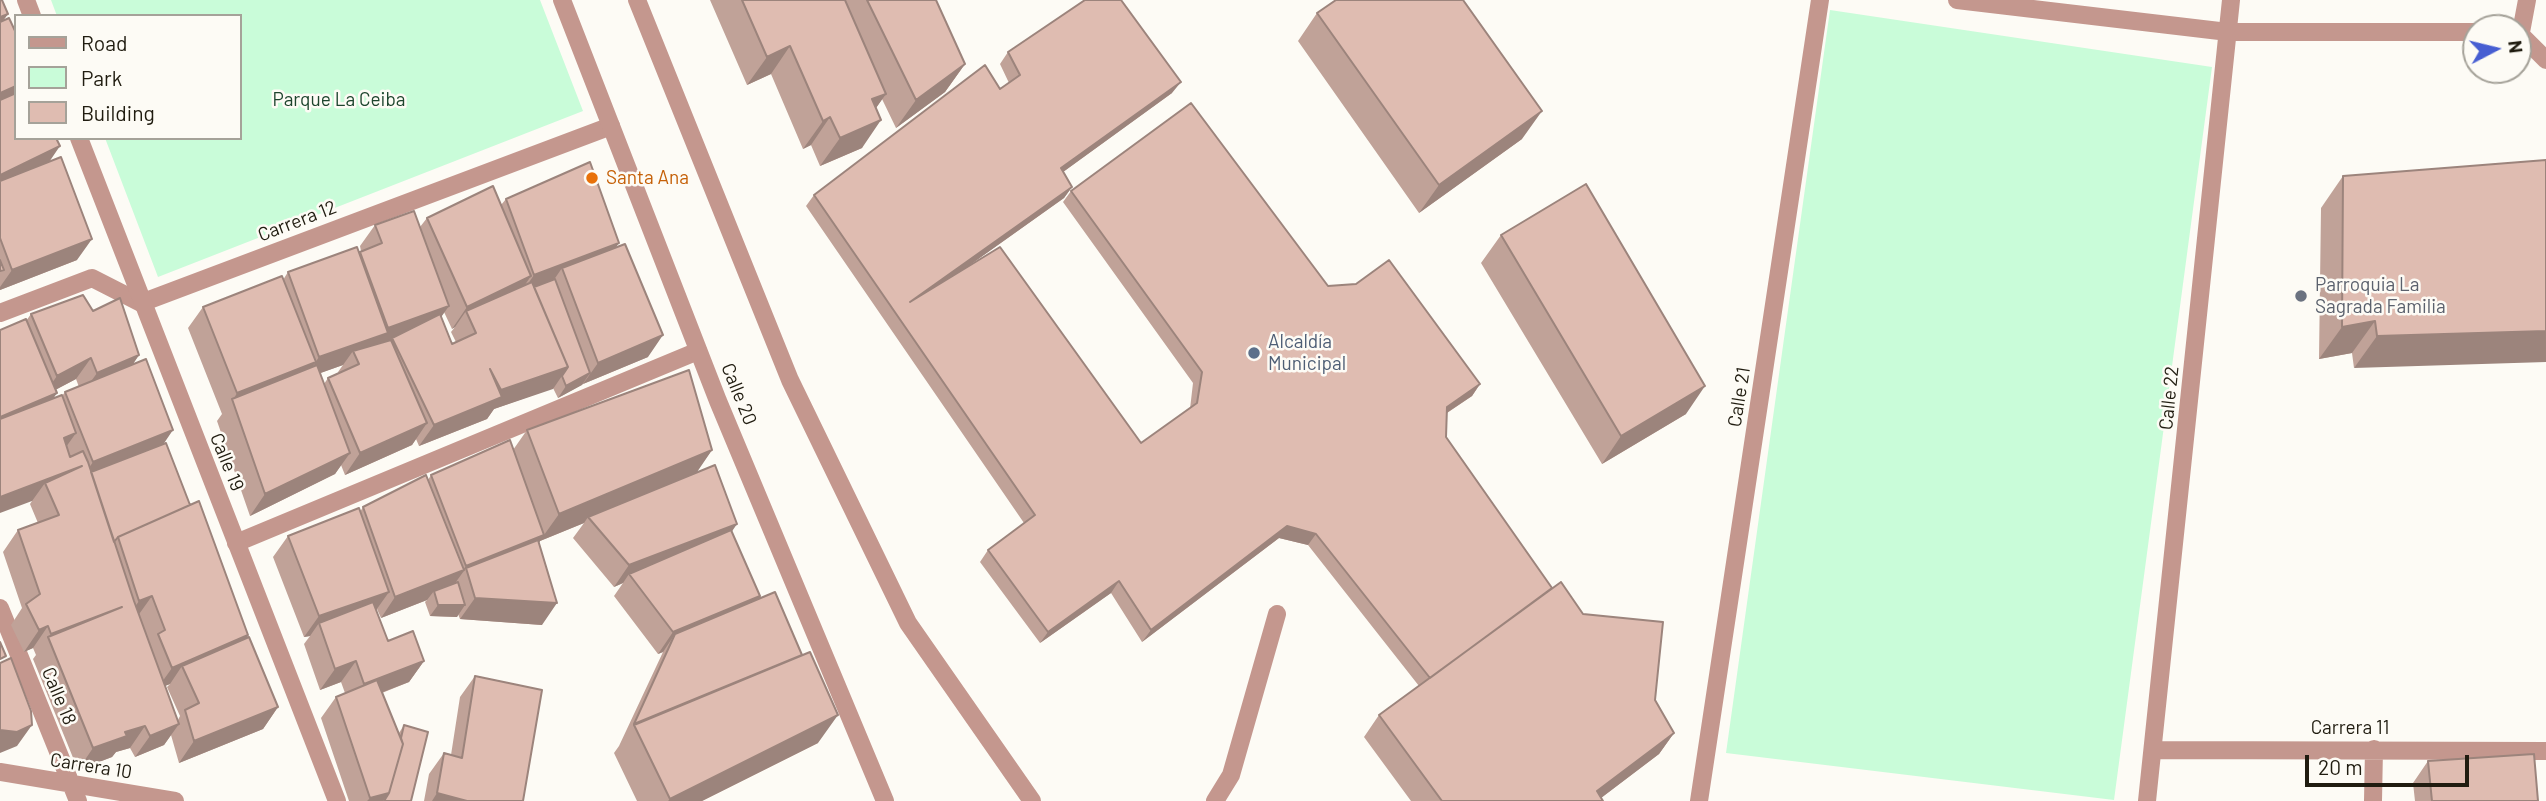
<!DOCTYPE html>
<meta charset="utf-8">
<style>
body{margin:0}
#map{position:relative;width:2546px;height:801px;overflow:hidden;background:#fdfbf5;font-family:Barlow,sans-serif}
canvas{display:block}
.legend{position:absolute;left:14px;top:14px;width:228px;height:126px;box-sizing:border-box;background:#fdfbf5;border:2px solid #a5a299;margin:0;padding:9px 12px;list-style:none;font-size:21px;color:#201c10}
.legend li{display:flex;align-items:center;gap:14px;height:35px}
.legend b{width:35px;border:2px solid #a5a299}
.north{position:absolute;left:2462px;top:14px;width:70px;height:70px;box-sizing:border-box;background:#fdfbf5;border:2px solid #a5a299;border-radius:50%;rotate:83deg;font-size:19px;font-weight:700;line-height:28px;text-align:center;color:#201c10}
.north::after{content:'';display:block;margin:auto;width:24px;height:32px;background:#475ed2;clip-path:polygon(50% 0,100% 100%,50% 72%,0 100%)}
.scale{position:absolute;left:2305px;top:755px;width:164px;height:32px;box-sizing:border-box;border:4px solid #201c10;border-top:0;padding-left:9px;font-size:21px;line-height:24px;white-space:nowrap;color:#201c10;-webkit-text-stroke:5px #fdfbf5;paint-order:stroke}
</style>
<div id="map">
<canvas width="2546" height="801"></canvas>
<ul class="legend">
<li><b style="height:9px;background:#c4978e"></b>Road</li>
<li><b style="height:19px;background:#c9fcd9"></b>Park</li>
<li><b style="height:19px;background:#dfbcb1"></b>Building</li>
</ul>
<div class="north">N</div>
<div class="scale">20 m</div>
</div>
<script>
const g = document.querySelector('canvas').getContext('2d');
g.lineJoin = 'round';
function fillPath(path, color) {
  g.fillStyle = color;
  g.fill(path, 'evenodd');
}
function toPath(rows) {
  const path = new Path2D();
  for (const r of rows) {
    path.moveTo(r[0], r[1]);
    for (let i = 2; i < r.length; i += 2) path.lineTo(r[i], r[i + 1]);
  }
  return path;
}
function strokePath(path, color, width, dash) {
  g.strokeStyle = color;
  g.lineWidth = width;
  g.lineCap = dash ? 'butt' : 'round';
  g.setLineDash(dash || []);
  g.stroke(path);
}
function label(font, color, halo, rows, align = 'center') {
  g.font = font + ' Barlow,sans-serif';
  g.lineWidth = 5;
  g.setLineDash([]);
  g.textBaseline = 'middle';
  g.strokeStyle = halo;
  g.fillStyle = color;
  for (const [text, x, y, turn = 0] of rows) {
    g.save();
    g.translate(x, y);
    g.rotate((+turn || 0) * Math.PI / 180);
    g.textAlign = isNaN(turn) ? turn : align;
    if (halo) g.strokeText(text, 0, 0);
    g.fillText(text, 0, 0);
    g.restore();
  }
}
const green = toPath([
 [51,0,540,0,583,111,158,277,105,138,240,138,240,16,57,16],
 [1830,10,2212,67,2114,800,1726,753]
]);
const pedestrian = toPath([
 [0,313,92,278,141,303,611,126],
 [236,543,698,351]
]);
const minor = toPath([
 [26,0,32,16],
 [1957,0,2228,32,2476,32],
 [2518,32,2546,60],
 [2521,32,2527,0],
 [79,138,337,801],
 [0,608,78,801],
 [2155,750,2546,751],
 [0,772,175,801],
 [1215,801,1231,775,1277,614],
 [1699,801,1820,0],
 [2147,801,2231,0],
 [2373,801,2374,749]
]);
const tertiary = toPath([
 [562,0,718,401,885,801],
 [637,0,790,380,908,623,1032,801]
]);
const wall = toPath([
 [0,0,8,14,3,20,16,138,49,162,77,260,0,290],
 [710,0,936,0,965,64,945,92,896,128,882,99,876,108,862,148,820,166,811,145,803,149,771,74,747,85],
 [1317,13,1522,139,1419,213,1298,41],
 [1008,52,1172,93,1063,172,1072,187,1064,198,967,267,1141,443,1190,409,1193,383,1063,202,1071,191,1328,286,1480,384,1472,396,1447,413,1446,437,1552,588,1583,614,1655,700,1674,733,1659,754,1601,798,1603,801,1411,801,1364,737,1379,715,1419,686,1308,545,1279,538,1142,642,1111,593,1040,643,980,562,988,550,1024,523,806,206,814,195,1000,89,1009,83,1000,64],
 [2546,160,2354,368,2352,353,2319,359,2321,208,2343,176],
 [506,199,615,248,648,357,583,384,558,398,553,388,494,409,487,419,419,446,416,439,412,445,345,475,341,465,335,474,250,516,217,421,222,414,188,328,203,307,283,280,288,272,359,253,361,251,360,246,375,225,420,227,427,218,501,205],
 [444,312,452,329,455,327,451,332,456,342,452,344,441,317],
 [343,365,338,372,339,373,328,378,324,384,320,373],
 [1501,235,1686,414,1602,464,1481,263],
 [93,311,139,355,132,365,163,444,248,635,246,638,278,707,263,729,179,763,171,735,164,745,135,757,130,748,116,752,112,757,78,770,33,659,36,655,33,648,24,652,11,625,22,608,3,552,18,530,38,523,30,504,32,501,26,321,31,314],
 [76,379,79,387,65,392,62,396,54,398,55,390],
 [170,684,167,687,180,716,178,720,165,686],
 [527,430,712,450,696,472,732,532,757,600,818,743,702,801,637,801,614,753,619,746,663,652,658,654,614,596,623,583,614,587,573,538,584,523,540,541,539,543,542,625,460,619,458,614,457,617,430,616,425,602,427,600,381,618,377,609,376,610,388,641,424,661,409,682,382,693,399,733,404,725,411,801,349,801,321,718,336,697,345,693,341,682,320,690,304,644,310,636,304,637,273,557,288,536,360,512,363,507,428,480,431,475,513,450],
 [475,676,523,801,424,801,429,774,444,753,451,755,460,697],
 [2428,761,2538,801,2415,801,2413,783]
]);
const shadedWall = toPath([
 [8,14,0,25,0,17],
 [790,46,771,74,747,85,767,57],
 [965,64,945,92,896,128,916,100],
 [1181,82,1172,93,1052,180,1061,168],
 [16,86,16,101,0,108,0,93],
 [886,94,866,122,872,99],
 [1542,111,1522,139,1419,213,1439,185],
 [830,117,811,145,803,149,823,121],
 [881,120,862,148,820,166,840,138],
 [60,146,45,168,0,189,0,175],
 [1072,187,1064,198,901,314,910,302],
 [92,239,77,260,0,290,0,287,12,270],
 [619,243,604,264,562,268,551,284,519,297,534,275],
 [531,276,516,298,466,311,455,327,452,329,467,307],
 [449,306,434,327,392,338,388,344,353,351,343,365,304,379,319,357,384,334,388,328],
 [2375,321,2352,353,2319,359,2342,327],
 [2546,331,2546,362,2354,368,2377,336],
 [663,335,648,357,583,384,598,363],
 [139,355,125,376,82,394,97,373],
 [91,358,76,379,42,397,57,376],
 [316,362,301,383,233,400,237,393],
 [568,367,553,389,494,409,487,419,419,446,434,425,493,401,501,390],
 [590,373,582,385,558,398,566,386],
 [1480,384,1472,396,1439,418,1447,407],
 [1705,386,1686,414,1602,464,1621,436],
 [57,393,42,415,0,432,0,417],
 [427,423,412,445,345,475,360,453],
 [173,430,158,452,78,484,93,462],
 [76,433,61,454,64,438],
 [712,450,693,478,588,517,584,523,540,541,529,557,466,568,453,586,434,591,427,600,381,618,395,597,463,570,466,566,544,535,559,514],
 [350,453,335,474,250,516,265,494],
 [82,466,45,483,32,501,0,513,0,497],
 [737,524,722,546,629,574,623,583,614,587,629,565],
 [1287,526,1316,534,1308,545,1279,538,1142,642,1151,630],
 [1119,581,1111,593,1040,643,1048,632],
 [389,592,374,613,319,623,310,636,304,637,319,616],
 [152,596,137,617,124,623,139,601],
 [760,596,745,617,675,634,663,652,658,654,673,632],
 [475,598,557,603,542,625,460,619],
 [438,605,465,605,457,617,430,616],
 [122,607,48,638,51,634],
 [48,626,33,648,24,652,39,630],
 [248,635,233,656,182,666,170,684,157,689,172,668],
 [356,661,341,682,320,690,335,669],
 [424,661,409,682,349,705,364,684],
 [278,707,263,729,179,763,194,741],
 [838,715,818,743,702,801,668,801,670,799],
 [179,724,164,745,135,757,150,736],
 [32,725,17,746,0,753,0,730],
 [145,726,130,748,116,752,112,757,78,770,93,748,125,732],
 [1674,733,1659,754,1597,801,1597,791],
 [389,793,383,801,367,801,370,798],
 [437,793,467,801,432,801]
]);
const building = toPath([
 [0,0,2,0,8,14,0,17,0,0],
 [742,0,845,0,886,94,872,99,881,120,840,138,830,117,823,121,790,46,767,57,742,0],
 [867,0,936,0,965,64,916,100,867,0],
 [1085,0,1121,0,1181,82,1061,168,1072,187,910,302,1000,247,1141,443,1197,403,1202,372,1071,191,1191,103,1328,286,1356,284,1389,260,1480,384,1447,407,1446,437,1552,588,1430,678,1316,534,1287,526,1151,630,1119,581,1048,632,988,550,1035,515,814,195,985,65,1000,89,1020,75,1008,52,1085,0],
 [1336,0,1463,0,1542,111,1439,185,1317,13,1336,0],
 [9,18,16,33,16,86,0,93,0,22,9,18],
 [16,93,16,138,56,138,60,146,0,175,0,100,16,93],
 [61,157,92,239,12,270,0,238,0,181,61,157],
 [2546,160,2546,331,2377,336,2375,321,2342,327,2343,176,2546,160],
 [590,162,619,243,534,275,506,199,590,162],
 [1586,184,1705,386,1621,436,1501,235,1586,184],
 [493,186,531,276,467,307,427,218,493,186],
 [414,211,449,306,388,328,360,252,382,243,375,225,414,211],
 [625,244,663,335,598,363,562,268,625,244],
 [357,247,388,333,319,357,288,272,357,247],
 [0,260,4,270,0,271,0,260],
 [282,276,316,362,237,393,203,307,282,276],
 [555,279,590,373,566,386,562,376,568,367,534,287,555,279],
 [532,282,568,367,501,390,490,369,502,397,434,425,392,338,440,314,452,344,476,333,466,311,532,282],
 [83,295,93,311,120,298,139,355,97,373,91,358,57,376,31,314,83,295],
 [26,319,57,393,0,417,0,330,26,319],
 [391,340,427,423,360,453,328,378,359,364,353,351,391,340],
 [146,359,173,430,93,462,65,392,146,359],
 [317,365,350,453,265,494,232,399,317,365],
 [689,370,712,450,559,514,527,430,689,370],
 [62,395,76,433,64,438,70,457,83,451,88,462,134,601,179,724,150,736,145,726,125,732,127,736,93,748,48,637,122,607,51,634,48,626,39,630,26,604,40,594,18,530,59,515,45,483,82,466,0,497,0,419,62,395],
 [510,440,544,535,466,566,431,475,510,440],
 [166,443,190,505,118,537,114,542,91,472,166,443],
 [715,465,737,524,629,565,588,517,715,465],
 [426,475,464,570,395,597,363,507,426,475],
 [199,501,248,635,172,668,158,634,165,630,152,596,139,601,118,537,199,501],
 [359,508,389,592,319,616,288,536,359,508],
 [731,530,760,596,673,632,629,574,731,530],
 [538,540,557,603,475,598,466,568,538,540],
 [458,582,465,605,438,605,434,591,458,582],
 [1561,582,1583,614,1663,622,1655,700,1674,733,1597,791,1603,801,1442,801,1379,715,1561,582],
 [775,592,802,655,634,724,675,634,775,592],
 [373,602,388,641,413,631,424,661,364,684,356,661,335,669,319,623,373,602],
 [249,637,278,707,194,741,185,710,199,703,182,666,249,637],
 [0,642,6,656,0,659,0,642],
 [810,652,838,715,670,799,634,725,810,652],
 [11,658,31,711,32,725,17,732,0,730,0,663,11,658],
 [475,676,542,690,523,801,467,801,437,793,444,753,462,758,475,676],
 [377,680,403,744,389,793,370,798,336,697,377,680],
 [404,725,428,732,411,801,384,801,389,793,403,744,401,738,404,725],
 [2534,754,2538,801,2432,801,2428,761,2534,754]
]);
const markers = [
 [592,178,7,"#e8710a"],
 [2301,296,7,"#6b7280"],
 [1254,353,7,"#5c6f8a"]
];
const parkNames = [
 ["Parque La Ceiba",339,100]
];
const foodNames = [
 ["Santa Ana",606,178]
];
const streetNames = [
 ["Carrera 12",297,221,-21],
 ["Calle 20",739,394,68],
 ["Calle 21",1739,397,-81],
 ["Calle 22",2169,398,-84],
 ["Calle 19",227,462,68],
 ["Calle 18",59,696,67],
 ["Carrera 11",2350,728],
 ["Carrera 10",91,766,9]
];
const worshipNames = [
 ["Parroquia La",2315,285],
 ["Sagrada Familia",2315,307]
];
const serviceNames = [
 ["Alcaldía",1268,342],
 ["Municipal",1268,364]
];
fillPath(green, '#c9fcd9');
strokePath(pedestrian, '#c4978e', 18);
strokePath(minor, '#c4978e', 18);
strokePath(tertiary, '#c4978e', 18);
fillPath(wall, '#c0a298');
fillPath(shadedWall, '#9c847c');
fillPath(building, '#dfbcb1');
strokePath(building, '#9c847c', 2);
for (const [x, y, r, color] of markers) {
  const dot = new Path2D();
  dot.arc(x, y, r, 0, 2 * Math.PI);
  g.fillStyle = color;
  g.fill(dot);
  strokePath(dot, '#fdfbf5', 2.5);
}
label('19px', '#1d452d', '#fdfbf5', parkNames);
label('19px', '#c56008', '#fdfbf5', foodNames, 'left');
label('19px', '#201c10', '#fdfbf5', streetNames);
label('19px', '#5b616d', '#fdfbf5', worshipNames, 'left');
label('19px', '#4e5e75', '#fdfbf5', serviceNames, 'left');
</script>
